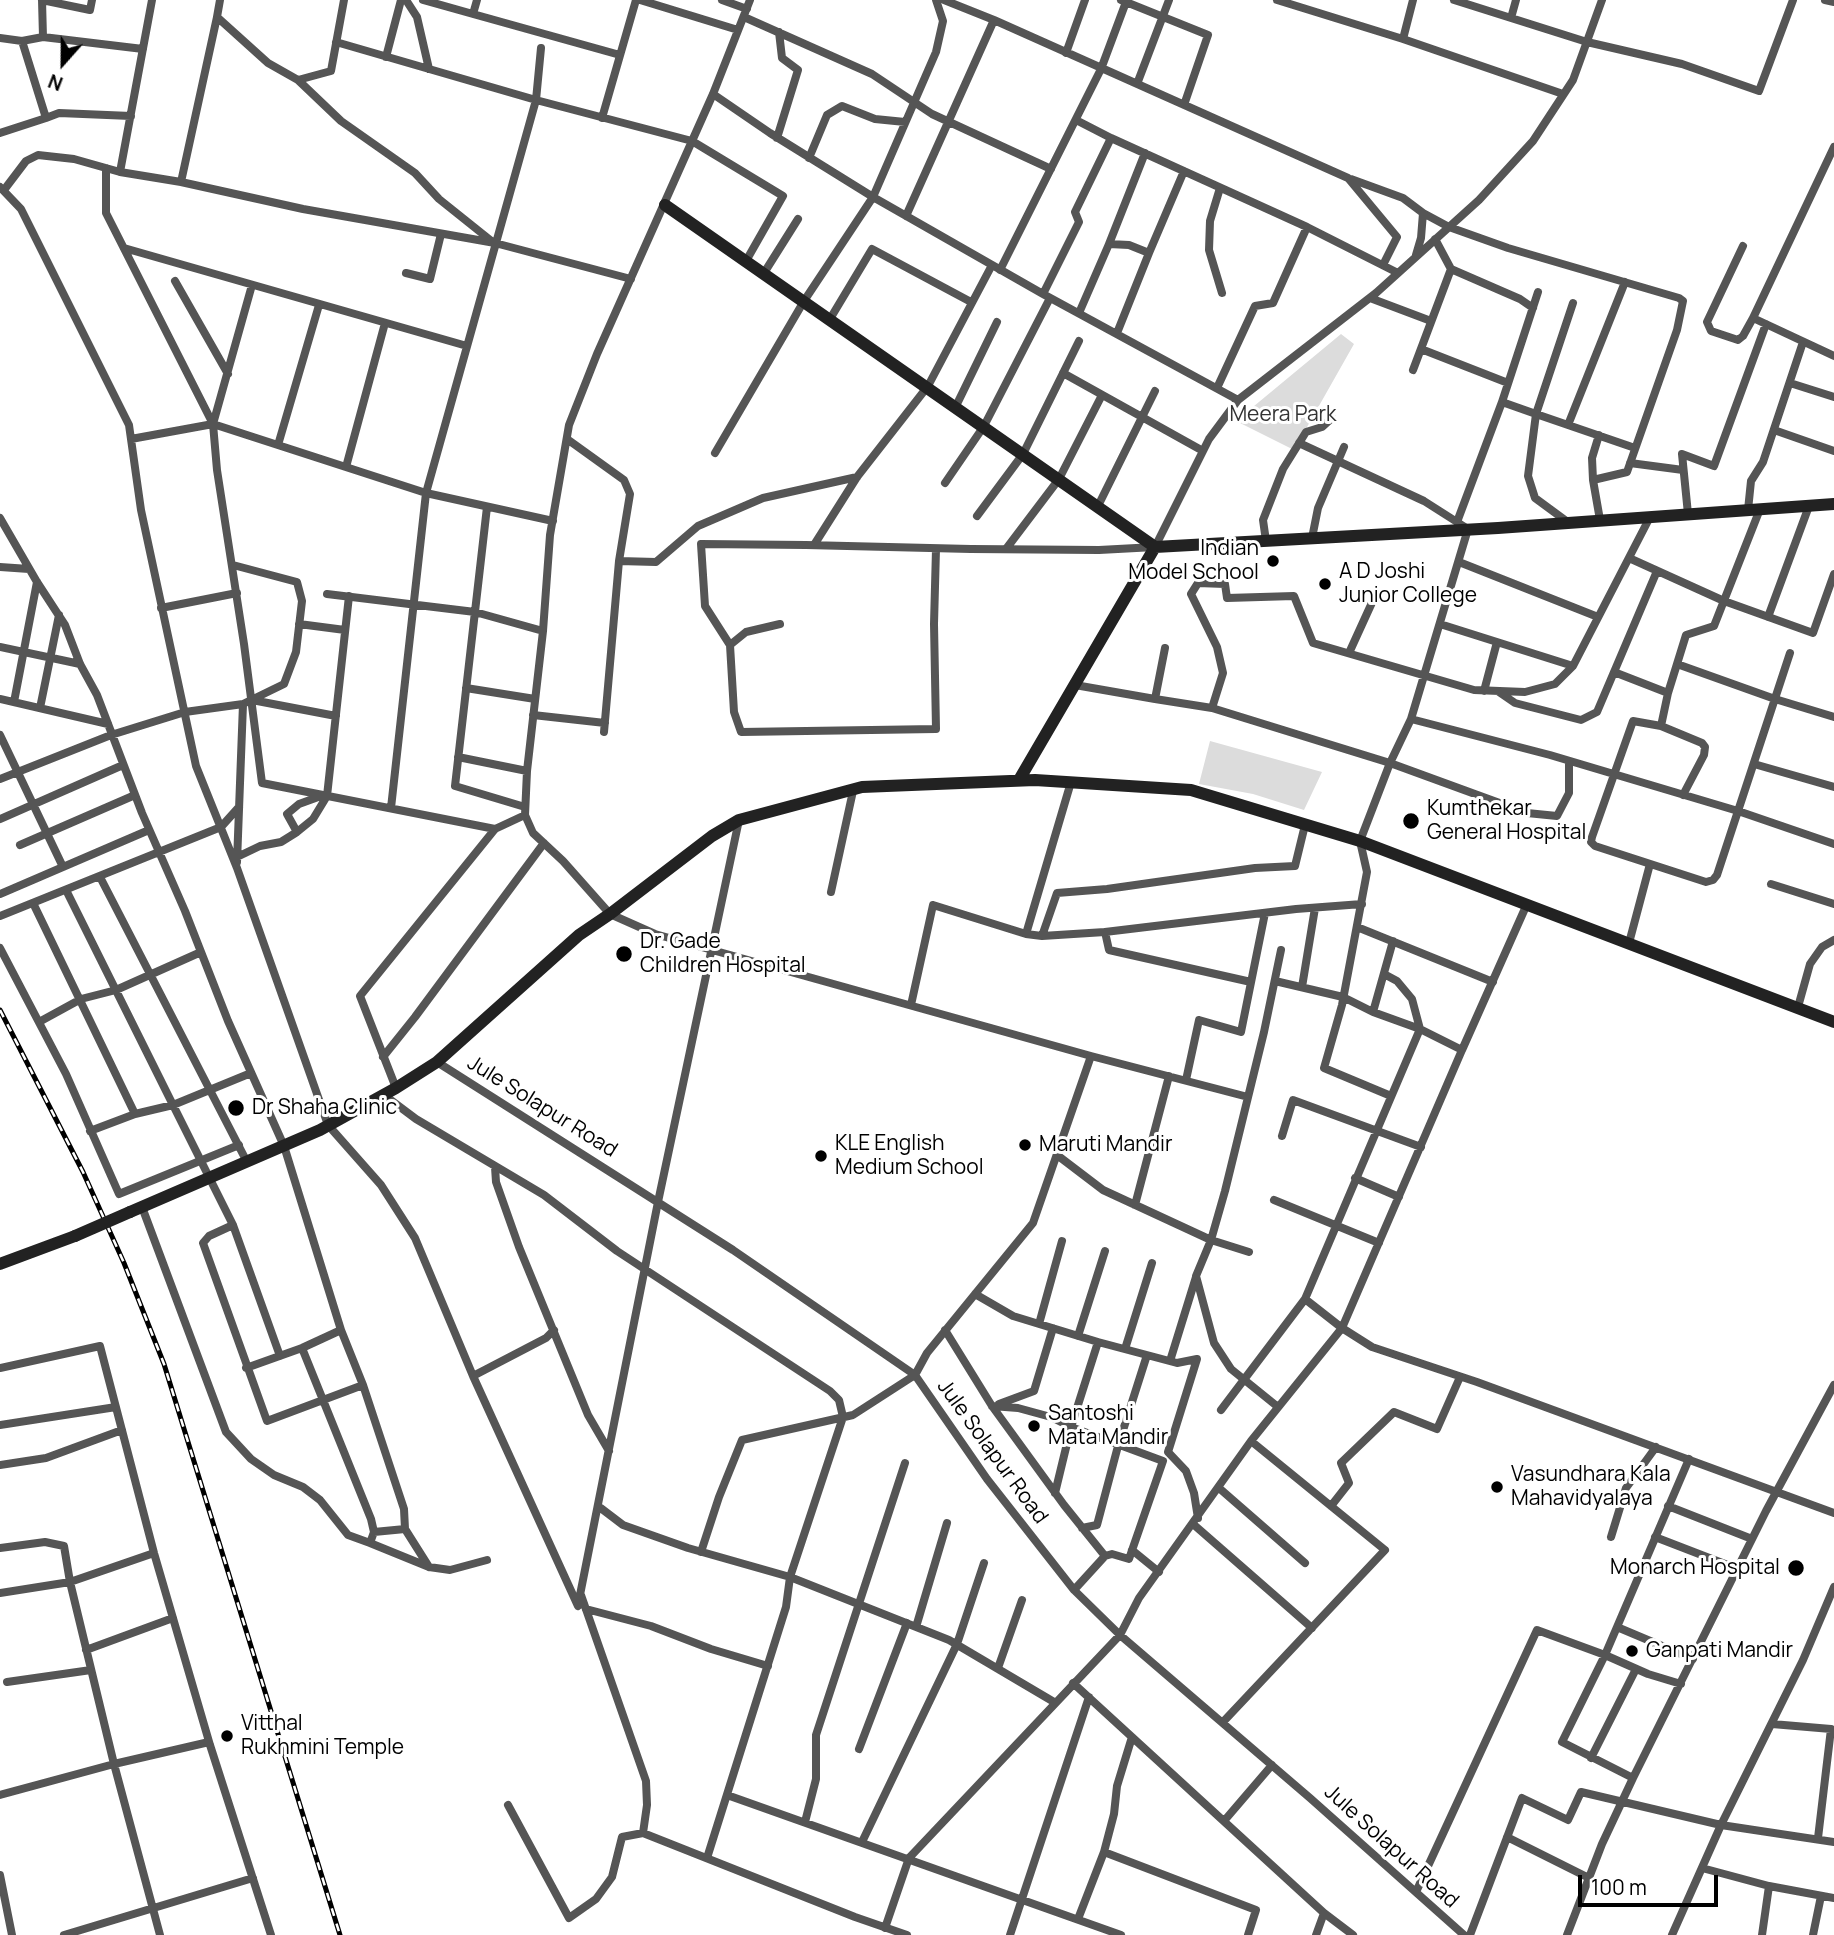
<!DOCTYPE html>
<style>
body{margin:0}
#map{position:relative;width:1834px;height:1935px;overflow:hidden;background:#fff;font-family:Manrope,sans-serif}
canvas{display:block}
.north{position:absolute;left:28px;top:28px;width:70px;height:70px;-webkit-text-stroke:5px #fff;paint-order:stroke;rotate:201deg;font-size:19px;font-weight:700;line-height:28px;text-align:center;color:#000}
.north::after{content:'';display:block;margin:auto;width:24px;height:32px;background:#000;clip-path:polygon(50% 0,100% 100%,50% 72%,0 100%)}
.scale{position:absolute;left:1578px;top:1875px;width:140px;height:32px;box-sizing:border-box;border:4px solid #000;border-top:0;padding-left:9px;font-size:21px;line-height:24px;white-space:nowrap;color:#000;-webkit-text-stroke:5px #fff;paint-order:stroke}
</style>
<div id="map">
<canvas width="1834" height="1935"></canvas>
<div class="north">N</div>
<div class="scale">100 m</div>
</div>
<script>
const g = document.querySelector('canvas').getContext('2d');
g.lineJoin = 'round';
function fillPath(path, color) {
  g.fillStyle = color;
  g.fill(path, 'evenodd');
}
function toPath(rows) {
  const path = new Path2D();
  for (const r of rows) {
    path.moveTo(r[0], r[1]);
    for (let i = 2; i < r.length; i += 2) path.lineTo(r[i], r[i + 1]);
  }
  return path;
}
function strokePath(path, color, width, dash) {
  g.strokeStyle = color;
  g.lineWidth = width;
  g.lineCap = dash ? 'butt' : 'round';
  g.setLineDash(dash || []);
  g.stroke(path);
}
function label(font, color, halo, rows, align = 'center') {
  g.font = font + ' Manrope,sans-serif';
  g.lineWidth = 6;
  g.setLineDash([]);
  g.textBaseline = 'middle';
  g.strokeStyle = halo;
  g.fillStyle = color;
  for (const [text, x, y, turn = 0] of rows) {
    g.save();
    g.translate(x, y);
    g.rotate((+turn || 0) * Math.PI / 180);
    g.textAlign = isNaN(turn) ? turn : align;
    if (halo) g.strokeText(text, 0, 0);
    g.fillText(text, 0, 0);
    g.restore();
  }
}
const green = toPath([
 [1341,334,1354,344,1294,450,1236,421],
 [1210,741,1322,772,1304,810,1253,794,1199,784]
]);
const street = toPath([
 [42,0,90,10,92,0],
 [42,0,43,37],
 [220,0,217,17,268,63,298,80,331,71,344,0],
 [406,0,417,17,429,69],
 [423,0,473,14],
 [477,0,473,14,620,55],
 [640,0,738,30],
 [722,0,747,9],
 [750,0,713,94,597,354,569,425,550,535,543,631,527,771,525,815,533,833,563,861,610,914,655,934,1091,1056,1248,1097],
 [944,0,994,20,1348,178,1397,237,1383,265],
 [1277,0,1403,39,1563,94],
 [1454,0,1587,42,1682,64,1759,91,1793,0],
 [1825,0,1834,2],
 [1126,2,1208,35,1184,105],
 [744,17,872,74,932,114,1051,169],
 [1511,18,1516,0],
 [0,38,22,41,43,37,143,49],
 [1403,39,1413,0],
 [336,42,536,100,692,141,783,196,746,261],
 [1066,53,1085,0],
 [386,57,401,0],
 [298,80,341,121,415,173,439,199,494,243],
 [1137,84,1169,0],
 [713,94,770,133,873,197,1043,294,1238,400],
 [46,118,59,113,131,116],
 [602,118,636,0],
 [1076,120,1111,138],
 [0,133,46,118,22,41],
 [777,138,798,70,782,58,779,32],
 [1834,147,1753,318,1834,356],
 [809,158,827,115,842,106,875,119,905,122],
 [106,168,106,213,213,424,426,493,553,521],
 [120,172,152,0],
 [1351,179,1403,198,1423,213,1421,238,1416,255],
 [181,182,217,17],
 [0,187,21,209,129,425,141,510,196,766,237,868,328,1125,381,1185,415,1238,473,1376,578,1606],
 [1220,188,1210,221,1209,250,1222,293],
 [4,190,26,161,38,155,74,159,120,172,181,182,303,209,495,243,631,279],
 [1423,213,1449,227,1508,248,1679,298,1683,301,1677,330,1627,472,1593,480,1600,520],
 [906,216,994,20],
 [1435,239,1451,269,1520,299,1533,308],
 [1109,244,1145,153],
 [1743,246,1707,322,1711,331,1738,340,1743,336,1753,318],
 [124,248,467,346],
 [1000,270,1101,69,1126,2,1121,0],
 [406,273,430,279,441,234],
 [764,273,798,219],
 [175,281,228,374],
 [1625,282,1568,425,1635,448],
 [1538,292,1502,402,1536,414,1528,476,1535,498,1569,523],
 [1043,294,1079,222,1075,212,1111,138,1307,227,1398,273],
 [1370,298,1431,321],
 [1079,313,1109,244,1129,245,1149,253,1184,171],
 [830,319,872,249,971,302],
 [1117,333,1149,253],
 [1421,349,1508,383],
 [1413,370,1451,269],
 [1063,373,1203,451],
 [1790,383,1834,397],
 [1217,388,1255,306,1273,303,1307,227],
 [956,406,997,322],
 [213,424,252,285],
 [1568,425,1536,414,1573,303],
 [1774,430,1834,451],
 [131,439,213,424,217,470,244,644,262,783,495,829],
 [567,439,624,480,630,494,619,561,604,732],
 [1299,443,1424,501,1468,529,1411,719,1550,755,1738,811,1790,653],
 [278,445,319,305],
 [715,453,804,301,873,197,936,52,943,21,936,0],
 [1630,463,1683,470],
 [346,467,385,323],
 [1593,480,1592,458,1599,435],
 [945,483,984,426,1050,298],
 [1098,506,1155,391],
 [487,507,455,786,525,807],
 [1748,510,1751,481,1763,462,1803,342],
 [1688,514,1682,454,1714,466,1766,324],
 [977,516,1023,454,1079,341],
 [0,518,37,582,65,625,80,664,97,695,142,813,185,911,228,1021,284,1146,341,1330,363,1385,404,1509,405,1529,429,1567],
 [1457,522,1502,402],
 [1312,538,1318,508,1344,447],
 [1266,541,1263,520,1283,469,1306,432,1322,427,1332,418],
 [814,545,857,477,928,386,992,265],
 [936,549,934,624,936,729,741,732,734,712,730,645,705,606,701,544,806,545,971,549,1099,550,1155,547,1209,439,1238,400,1376,293,1479,200,1533,141,1573,80,1602,0],
 [1006,549,1059,479,1102,395],
 [1629,558,1724,601,1813,633,1834,574],
 [619,561,656,562,698,526,763,498,857,477],
 [1459,562,1598,617],
 [233,565,297,582,302,601,296,652,284,684,243,704,237,862],
 [0,567,29,569],
 [327,594,475,612,543,631],
 [161,608,237,593],
 [1768,617,1809,506],
 [299,624,345,630],
 [1440,624,1497,642,1484,691],
 [1497,642,1573,666],
 [730,645,746,632,780,624],
 [0,647,80,664],
 [1349,653,1375,596],
 [1677,664,1775,699,1834,717],
 [1614,672,1668,693],
 [1075,685,1155,699,1165,648],
 [466,688,535,699],
 [1499,692,1515,703,1581,720,1597,712,1657,571],
 [0,699,108,724],
 [1155,699,1212,708,1390,763,1527,813,1557,816,1569,793,1569,761],
 [252,700,336,716],
 [14,702,37,582],
 [40,708,59,615],
 [1212,708,1223,673,1217,647,1191,594,1198,583,1225,584,1227,598,1294,596,1313,643,1474,690,1525,692,1555,684,1573,666,1650,517],
 [533,715,605,723],
 [1661,726,1633,721,1592,837,1591,842,1595,846,1706,882,1713,880,1717,875,1738,811,1834,844],
 [0,735,63,867],
 [458,757,527,771],
 [1754,764,1834,787],
 [0,779,111,735,185,712,243,704],
 [1683,795,1704,755,1705,747,1702,743,1661,726,1668,693,1686,635,1714,626,1760,509],
 [391,808,426,493,536,100,541,48],
 [0,819,123,765],
 [297,832,287,814,299,804,321,796],
 [20,845,135,795],
 [237,857,260,846,281,842,297,832,313,819,327,796,349,596],
 [100,877,247,1162],
 [1771,884,1834,904],
 [66,890,173,1105,251,1073],
 [831,892,853,791],
 [0,894,149,830],
 [33,903,135,1114],
 [0,916,221,827,239,807],
 [1357,927,1493,982],
 [1105,932,1109,950,1251,982],
 [1026,934,1071,782],
 [1042,936,1057,893,1107,889,1255,868,1295,866,1305,825],
 [1629,943,1650,864],
 [0,948,66,1074,119,1194,239,1145],
 [1384,974,1397,981,1412,999,1420,1029],
 [1275,981,1343,997,1373,1012,1393,941],
 [1302,987,1315,908],
 [911,1005,933,905,1026,934,1042,936,1105,932,1296,909,1362,904],
 [1798,1007,1810,964,1822,947,1834,940],
 [1373,1012,1420,1029],
 [39,1022,81,999,116,990,201,952],
 [1462,1050,1527,904],
 [383,1057,415,1017,544,843],
 [437,1062,733,1250,915,1375,987,1479,1074,1590,1120,1635,1310,1798,1464,1935],
 [1186,1080,1199,1020,1241,1032,1265,913],
 [396,1088,360,996,495,829,525,815],
 [384,1095,416,1119,544,1195,617,1251,830,1391,839,1400,843,1417,790,1577,786,1607,707,1858],
 [1391,1096,1324,1068,1342,1005,1367,872,1360,841,1390,763,1411,719],
 [90,1131,135,1114,173,1105,233,1225,280,1356],
 [1282,1136,1293,1100,1421,1147],
 [1057,1155,1103,1190,1211,1240,1249,1252],
 [495,1167,496,1182,519,1247,588,1415,609,1451],
 [1355,1178,1399,1197],
 [1274,1200,1379,1243],
 [1135,1205,1169,1076],
 [142,1207,226,1432,251,1459,274,1475,303,1487,320,1500,348,1535,370,1543,374,1532,371,1519,302,1348],
 [233,1225,209,1236,203,1243,267,1421,363,1385],
 [975,1294,1013,1316,1098,1342,1177,1363,1197,1359,1168,1452,1186,1471,1194,1493,1198,1518],
 [1039,1324,1062,1241],
 [945,1330,992,1406,1064,1505,1105,1556,1074,1590],
 [1078,1336,1105,1251],
 [1125,1349,1152,1263],
 [1170,1361,1196,1277],
 [0,1368,100,1346,154,1553,210,1745,271,1935],
 [246,1368,302,1348,341,1330],
 [473,1376,546,1338,554,1330],
 [999,1404,1034,1391,1053,1328],
 [992,1406,1018,1408,1051,1417,1071,1427,1163,1461,1129,1559,1112,1554,1105,1556],
 [1278,1407,1231,1369,1214,1343,1196,1276,1211,1240,1225,1191,1264,1032,1281,950],
 [1221,1410,1305,1299,1342,1328,1462,1050,1420,1029,1305,1299],
 [0,1425,116,1407],
 [0,1465,46,1458,122,1430],
 [1219,1488,1305,1563],
 [1055,1493,1071,1427,1098,1342],
 [598,1506,623,1525,688,1548,790,1577,949,1640,1054,1702],
 [1331,1506,1349,1483,1341,1463,1394,1412,1437,1429,1460,1377],
 [1668,1506,1752,1539],
 [1193,1524,1312,1628],
 [1082,1528,1097,1525,1118,1446,1147,1355],
 [374,1532,405,1529],
 [1611,1537,1626,1488,1656,1447],
 [1655,1537,1738,1569],
 [370,1543,429,1567,450,1570,487,1560],
 [0,1548,45,1542,64,1546,70,1582,114,1764,160,1935],
 [1132,1550,1159,1572],
 [701,1552,719,1497,742,1440,853,1415,915,1375,927,1353,1033,1223,1091,1056],
 [0,1593,70,1582,154,1553],
 [581,1595,646,1781,647,1805,643,1833],
 [578,1605,658,1202,739,820],
 [586,1609,651,1626,711,1649,768,1666],
 [916,1627,947,1523],
 [1617,1627,1693,1659],
 [86,1650,173,1618],
 [998,1668,1022,1600],
 [7,1682,91,1670],
 [1073,1683,1324,1913,1316,1935],
 [1223,1722,1385,1550,1251,1441],
 [1772,1724,1831,1729,1818,1838],
 [859,1749,907,1623],
 [1591,1758,1636,1669],
 [1633,1778,1562,1742,1605,1655,1689,1459],
 [0,1795,114,1764,209,1742],
 [727,1795,1121,1935],
 [508,1805,569,1918,596,1899,612,1877,622,1837,643,1833,855,1917,907,1935],
 [1224,1821,1272,1765],
 [805,1822,816,1779,816,1735,905,1463],
 [1507,1837,1589,1878],
 [862,1842,957,1644,984,1563],
 [1104,1852,1256,1910,1248,1935],
 [1702,1868,1769,1886,1834,1898],
 [0,1875,12,1935],
 [1416,1892,1537,1630,1605,1655,1648,1674,1681,1684],
 [1324,1913,1353,1935],
 [1078,1919,1104,1852,1114,1814,1117,1786,1132,1737],
 [885,1928,909,1858,1120,1635,1139,1598,1251,1441,1342,1328,1372,1347,1477,1382,1834,1513],
 [64,1935,253,1878],
 [1010,1935,1089,1697],
 [1470,1935,1522,1798,1568,1820,1581,1792,1721,1825,1834,1842],
 [1567,1935,1602,1844,1633,1778,1766,1511,1834,1385],
 [1672,1935,1721,1825,1803,1660,1834,1587],
 [1762,1935,1769,1886],
 [1813,1935,1821,1896]
]);
const secondary = toPath([
 [665,205,1155,547],
 [1019,780,1155,547,1498,528,1834,504],
 [130,1212,320,1130,396,1088,437,1062,579,935,610,914,712,836,739,820,862,787,1035,780,1191,790,1360,841,1834,1022],
 [0,1264,75,1236]
]);
const rail = toPath([
 [0,1010,83,1172,124,1263,164,1364,340,1935]
]);
const secondaryBridge = toPath([
 [75,1236,130,1212]
]);
const markers = [
 [1273,561,7,"#000"],
 [1325,584,7,"#000"],
 [1411,821,9,"#000"],
 [624,954,9,"#000"],
 [236,1108,9,"#000"],
 [1025,1145,7,"#000"],
 [821,1156,7,"#000"],
 [1034,1426,7,"#000"],
 [1497,1487,7,"#000"],
 [1796,1568,9,"#000"],
 [1632,1651,7,"#000"],
 [227,1736,7,"#000"]
];
const parkNames = [
 ["Meera Park",1283,415]
];
const poiNames = [
 ["Indian",1259,549,"right"],
 ["Model School",1259,573,"right"],
 ["A D Joshi",1339,572],
 ["Junior College",1339,596],
 ["Kumthekar",1427,809],
 ["General Hospital",1427,833],
 ["Dr. Gade",640,942],
 ["Children Hospital",640,966],
 ["Dr Shaha Clinic",252,1108],
 ["KLE English",835,1144],
 ["Medium School",835,1168],
 ["Maruti Mandir",1039,1145],
 ["Santoshi",1048,1414],
 ["Mata Mandir",1048,1438],
 ["Vasundhara Kala",1511,1475],
 ["Mahavidyalaya",1511,1499],
 ["Monarch Hospital",1780,1568,"right"],
 ["Ganpati Mandir",1646,1651],
 ["Vitthal",241,1724],
 ["Rukhmini Temple",241,1748]
];
const streetNames = [
 ["Jule Solapur Road",542,1107,32],
 ["Jule Solapur Road",992,1452,54],
 ["Jule Solapur Road",1391,1847,42]
];
fillPath(green, '#dcdcdc');
strokePath(street, '#555', 8);
strokePath(secondary, '#222', 12);
strokePath(rail, '#000', 5);
strokePath(rail, '#fff', 2.5, [8]);
strokePath(secondaryBridge, '#222', 12);
for (const [x, y, r, color] of markers) {
  const dot = new Path2D();
  dot.arc(x, y, r, 0, 2 * Math.PI);
  g.fillStyle = color;
  g.fill(dot);
  strokePath(dot, '#fff', 2.5);
}
label('21px', '#333', '#fff', parkNames);
label('21px', '#000', '#fff', poiNames, 'left');
label('21px', '#000', '#fff', streetNames);
</script>
